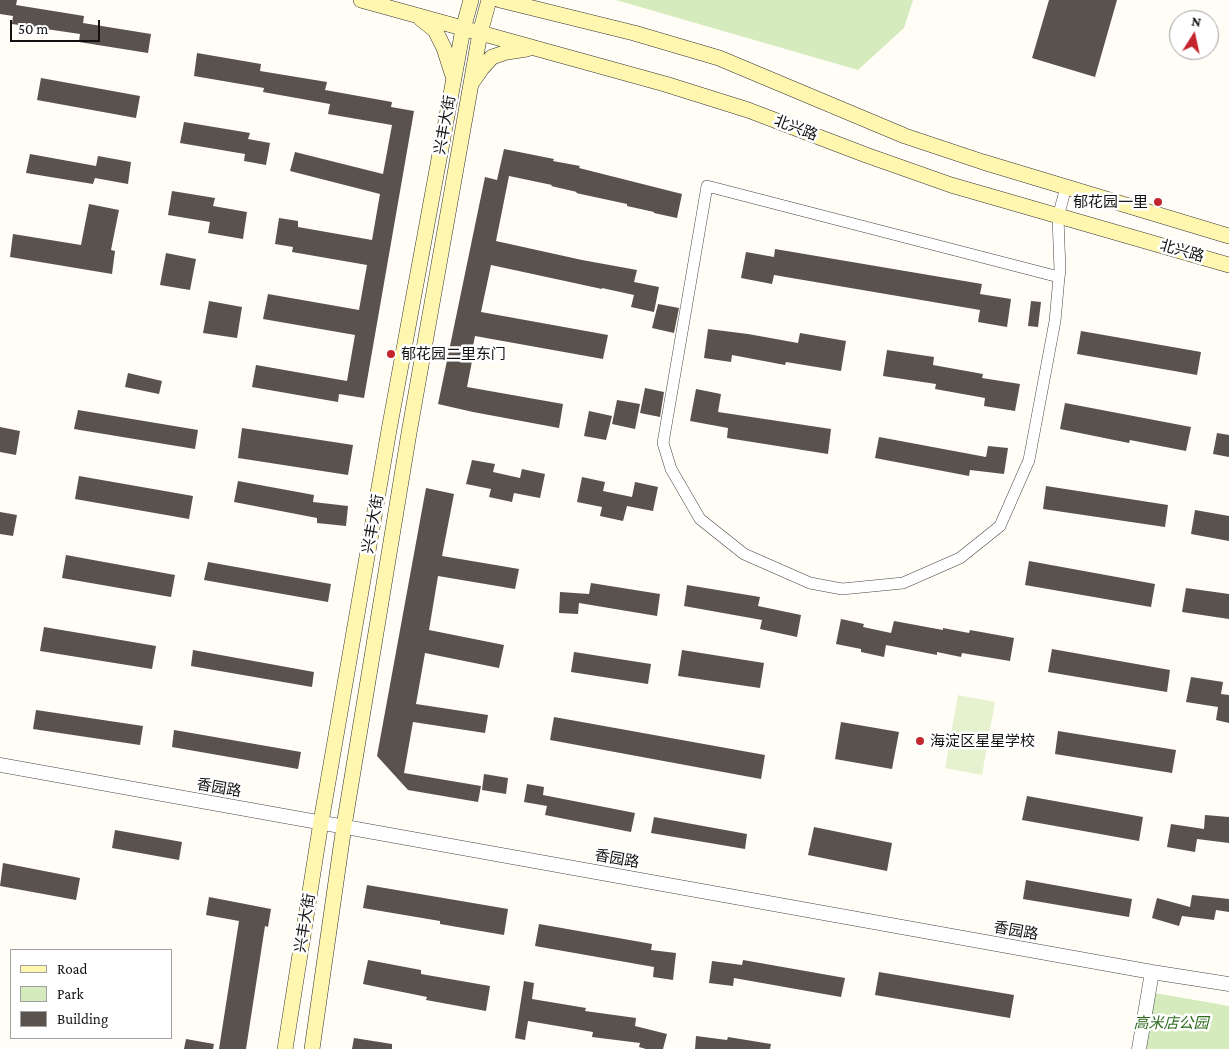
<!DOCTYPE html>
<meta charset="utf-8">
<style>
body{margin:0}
#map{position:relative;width:1229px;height:1049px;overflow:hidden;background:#fffdf5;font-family:"Crimson Pro",serif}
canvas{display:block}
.legend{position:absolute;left:10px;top:949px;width:162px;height:90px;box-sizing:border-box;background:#fff;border:1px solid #a0a0a0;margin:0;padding:6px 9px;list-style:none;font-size:15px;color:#111}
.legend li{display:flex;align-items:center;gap:10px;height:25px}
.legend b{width:25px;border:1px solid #a0a0a0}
.north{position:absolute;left:1169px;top:10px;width:50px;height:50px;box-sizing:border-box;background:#fff;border:1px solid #a0a0a0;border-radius:50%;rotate:10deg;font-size:14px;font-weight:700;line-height:20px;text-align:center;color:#111}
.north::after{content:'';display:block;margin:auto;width:18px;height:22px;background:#c4262e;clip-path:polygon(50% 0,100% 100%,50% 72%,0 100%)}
.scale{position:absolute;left:10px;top:20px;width:90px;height:22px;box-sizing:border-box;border:2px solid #111;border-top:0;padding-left:6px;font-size:15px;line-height:18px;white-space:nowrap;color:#111;-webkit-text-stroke:4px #fff;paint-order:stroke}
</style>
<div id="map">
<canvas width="1229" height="1049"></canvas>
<ul class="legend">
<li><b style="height:6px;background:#fff6b0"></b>Road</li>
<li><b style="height:14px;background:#d5ebbd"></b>Park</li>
<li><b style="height:14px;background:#5a524d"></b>Building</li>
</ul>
<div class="north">N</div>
<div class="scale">50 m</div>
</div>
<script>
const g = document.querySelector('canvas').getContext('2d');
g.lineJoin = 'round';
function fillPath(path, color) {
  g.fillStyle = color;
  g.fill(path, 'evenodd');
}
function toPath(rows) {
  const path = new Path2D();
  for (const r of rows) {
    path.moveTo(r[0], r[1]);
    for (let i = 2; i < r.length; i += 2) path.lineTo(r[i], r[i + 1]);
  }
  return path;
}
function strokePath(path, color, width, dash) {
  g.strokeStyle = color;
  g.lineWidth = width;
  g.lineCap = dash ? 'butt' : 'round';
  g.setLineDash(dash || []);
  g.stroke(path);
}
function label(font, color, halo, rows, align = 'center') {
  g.font = font + ' "Crimson Pro","Noto Sans SC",serif';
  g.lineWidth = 5;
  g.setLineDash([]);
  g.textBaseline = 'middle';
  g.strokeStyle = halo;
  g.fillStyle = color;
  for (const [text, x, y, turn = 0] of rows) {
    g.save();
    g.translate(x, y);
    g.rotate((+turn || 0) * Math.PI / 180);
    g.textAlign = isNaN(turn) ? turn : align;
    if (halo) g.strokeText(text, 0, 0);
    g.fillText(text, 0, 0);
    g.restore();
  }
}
const green = toPath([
 [616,0,913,0,904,28,858,70],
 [1149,992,1229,1006,1229,1049,1139,1049]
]);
const pitch = toPath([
 [958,695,995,702,982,775,945,768]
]);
const building = toPath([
 [0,0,17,0,16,5,84,16,83,23,151,34,148,53,79,42,80,34,12,24,13,16,0,14],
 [1049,0,1117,0,1095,77,1032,58],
 [197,53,261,64,260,71,327,82,325,90,392,102,391,107,414,111,364,398,339,394,338,402,252,387,256,365,347,381,355,335,263,319,268,294,359,310,367,265,292,252,293,247,275,244,279,218,298,221,298,227,372,240,380,194,290,171,295,152,383,174,392,125,328,114,330,104,263,92,264,88,194,76],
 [41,78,140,96,136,118,37,100],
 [184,122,250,133,248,139,270,143,266,165,244,161,245,154,180,143],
 [504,149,554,159,553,161,580,166,579,168,682,194,677,218,654,213,654,212,627,206,627,204,576,193,577,192,551,186,552,185,509,176,496,241,582,260,637,270,634,282,659,287,654,312,631,307,634,295,602,288,602,289,491,265,481,312,608,335,603,359,475,336,471,356,473,356,467,387,563,404,559,428,473,412,438,404,485,177,497,180],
 [30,154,96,166,98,156,131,162,128,184,95,178,93,184,26,173],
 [172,191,215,198,213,206,247,212,243,239,208,233,210,222,168,215],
 [89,204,119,210,111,250,115,251,112,274,10,257,13,234,81,245],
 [775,249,982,284,980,294,1011,299,1007,327,978,322,980,310,774,275,772,284,741,278,746,252,774,257],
 [166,253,196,259,190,290,160,285],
 [209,301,242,307,237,338,203,333],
 [1031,301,1041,302,1038,327,1028,326],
 [658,304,679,308,674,333,652,328],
 [708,329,748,334,798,343,800,333,846,341,841,371,786,362,785,365,732,355,731,362,704,358],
 [1081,331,1201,352,1197,375,1077,354],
 [887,350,934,357,933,365,983,374,982,378,1020,384,1015,411,984,406,985,398,935,389,936,384,883,376],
 [128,373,162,381,159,394,125,387],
 [645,388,664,392,660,417,640,413],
 [696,389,721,394,718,412,831,429,828,454,727,438,728,428,690,421],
 [617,400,640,404,635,429,612,424],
 [1065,403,1191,427,1186,451,1130,440,1129,443,1060,429],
 [78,410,198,430,195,449,74,429],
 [589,411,612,416,606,440,584,436],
 [0,427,20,431,16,455,0,452],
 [242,428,353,445,348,475,238,458],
 [1217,433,1229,435,1229,457,1213,454],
 [879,437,986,457,988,446,1008,448,1004,474,970,470,969,476,875,458],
 [472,460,495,464,493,472,520,478,522,469,545,474,540,498,514,493,512,502,489,497,491,489,466,484],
 [79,476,193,496,189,519,75,499],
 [582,477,605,482,603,491,632,497,635,482,658,487,653,511,627,506,623,521,600,516,602,507,577,502],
 [238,481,314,495,313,502,348,506,346,526,317,523,317,518,234,502],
 [1046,486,1168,505,1165,527,1043,509],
 [426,488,454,494,442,556,519,569,515,589,438,576,429,630,504,645,499,668,425,653,416,704,488,715,485,733,413,722,404,773,481,786,478,802,408,790,377,756],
 [1195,510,1229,516,1229,541,1191,534],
 [0,512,17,515,13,536,0,534],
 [66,555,175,575,171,597,62,578],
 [1029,561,1155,584,1151,607,1025,585],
 [208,562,331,584,328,602,204,580],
 [591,583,660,594,657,616,579,603,578,614,559,613,560,592,589,594],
 [687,585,760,597,758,606,801,615,797,637,760,629,762,620,684,606],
 [1186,588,1229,594,1229,619,1182,612],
 [841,619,864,624,863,627,891,633,894,621,943,630,943,628,969,633,970,630,1014,638,1010,661,962,653,961,657,937,652,937,655,886,645,884,657,861,652,861,649,836,644],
 [44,627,156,646,152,669,40,651],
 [1052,649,1170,670,1167,692,1048,672],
 [193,650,314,672,312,687,191,666],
 [682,650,764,663,760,688,678,676],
 [574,652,651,664,648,684,571,672],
 [1191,677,1223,682,1221,694,1229,695,1229,723,1216,720,1218,707,1186,702],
 [36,710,143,726,140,745,33,729],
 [554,717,765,755,761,779,550,740],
 [841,722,899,732,892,769,835,759],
 [174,730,301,752,298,769,172,747],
 [1058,731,1176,750,1172,773,1055,754],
 [484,774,508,778,506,794,482,790],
 [527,784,544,787,543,795,635,813,631,832,545,815,547,806,524,802],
 [1027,796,1143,817,1139,841,1022,820],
 [1205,815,1229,817,1229,843,1197,839,1195,852,1167,847,1171,824,1204,829],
 [654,817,747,834,745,849,651,833],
 [814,827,892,843,887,871,808,855],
 [115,830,182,842,179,860,112,848],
 [3,863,80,878,76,900,0,886],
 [1026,880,1132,899,1129,917,1023,899],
 [367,885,508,909,504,935,440,924,440,921,363,908],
 [1192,895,1229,899,1229,912,1216,910,1214,920,1182,916,1179,926,1152,918,1157,898,1190,907],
 [209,897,271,909,268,927,265,926,246,1049,219,1049,239,921,206,915],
 [539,924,652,944,651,950,676,953,673,980,653,977,654,967,535,946],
 [368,960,421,970,421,974,490,986,486,1011,426,1000,427,997,363,984],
 [743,960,845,978,841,997,734,978,733,986,709,983,712,961,742,965],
 [879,972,1014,995,1010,1018,875,995],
 [524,981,534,983,532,999,586,1008,585,1011,636,1018,635,1026,667,1034,663,1049,646,1049,639,1047,640,1043,592,1037,593,1032,528,1021,525,1040,515,1038],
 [696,1036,727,1040,728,1037,771,1044,770,1049,695,1049],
 [354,1038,392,1044,392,1049,352,1049],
 [186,1039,214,1044,213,1049,184,1049]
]);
const minor = toPath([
 [1059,277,707,186,663,443,671,469,700,519,744,554,810,583,842,589,903,583,960,558,1000,526,1029,460,1055,321,1059,277,1060,271,1058,217,1066,187]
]);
const tertiary = toPath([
 [0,765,1152,972,1229,984],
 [1139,1049,1152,972]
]);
const secondary = toPath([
 [361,0,665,84,748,110,866,155,951,185,1229,265],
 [500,0,634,33,719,58,905,136,983,162,1229,236],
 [421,19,435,30,444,48,453,76],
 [473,81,482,68,492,57,507,52,527,49],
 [285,1049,321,822,389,430,463,29,471,0],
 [312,1049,344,826,409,433,480,33,489,0]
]);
const markers = [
 [1158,202,5,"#c4262e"],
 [391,354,5,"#c4262e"],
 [920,741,5,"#c4262e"]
];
const streetNames = [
 ["兴丰大街",445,125,-80],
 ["北兴路",796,128,21],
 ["北兴路",1182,251,16],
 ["兴丰大街",373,524,-80],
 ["香园路",219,788,10],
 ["香园路",617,859,10],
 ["兴丰大街",305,923,-81],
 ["香园路",1016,931,10]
];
const poiNames = [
 ["郁花园一里",1148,202,"right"],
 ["郁花园二里东门",401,354],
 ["海淀区星星学校",930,741]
];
const parkNames = [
 ["高米店公园",1171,1023]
];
fillPath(green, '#d5ebbd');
fillPath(pitch, '#e6f2cf');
fillPath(building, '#5a524d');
strokePath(minor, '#444', 12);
strokePath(tertiary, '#444', 15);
strokePath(secondary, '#333', 16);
strokePath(minor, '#fff', 11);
strokePath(tertiary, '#fff', 14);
strokePath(secondary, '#fff6b0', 15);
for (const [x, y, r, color] of markers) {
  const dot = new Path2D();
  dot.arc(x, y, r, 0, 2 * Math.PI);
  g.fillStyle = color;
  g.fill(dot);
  strokePath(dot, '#fff', 2);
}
label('15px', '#111', '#fff', streetNames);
label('15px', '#111', '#fff', poiNames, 'left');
label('italic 15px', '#2f6b1f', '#fff', parkNames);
</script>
